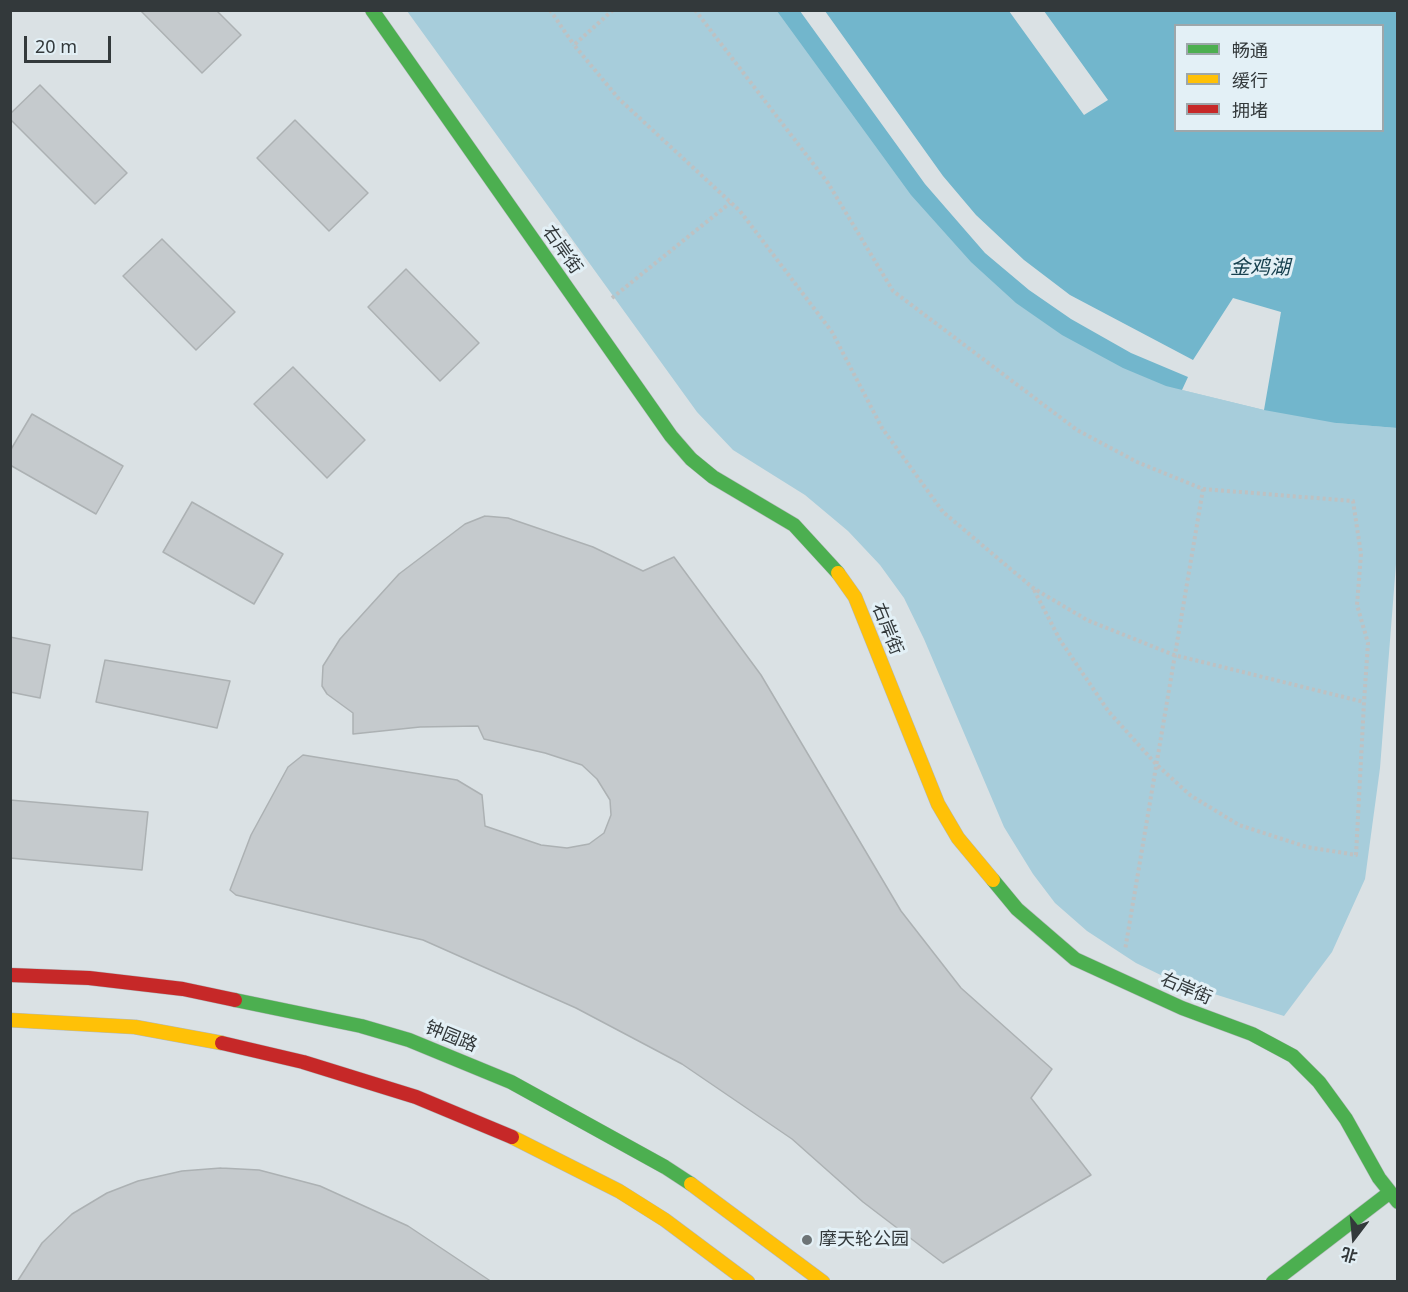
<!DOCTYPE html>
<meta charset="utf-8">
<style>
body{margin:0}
#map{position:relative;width:1408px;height:1292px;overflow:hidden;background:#dae1e4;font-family:"Noto Sans","Noto Sans SC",sans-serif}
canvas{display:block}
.frame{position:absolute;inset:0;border:12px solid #33393b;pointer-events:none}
.legend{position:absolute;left:1174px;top:24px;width:210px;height:108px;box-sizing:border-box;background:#e3f0f6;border:2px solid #9da7ab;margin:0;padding:8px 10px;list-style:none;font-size:18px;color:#33393b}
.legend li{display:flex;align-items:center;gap:12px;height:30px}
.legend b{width:30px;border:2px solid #9da7ab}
.north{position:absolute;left:1324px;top:1208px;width:60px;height:60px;-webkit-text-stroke:4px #e3f0f6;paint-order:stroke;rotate:196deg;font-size:16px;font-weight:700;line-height:24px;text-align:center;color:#33393b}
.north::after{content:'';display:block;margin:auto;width:21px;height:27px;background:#33393b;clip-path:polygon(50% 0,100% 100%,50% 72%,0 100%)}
.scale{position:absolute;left:24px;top:36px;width:87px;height:27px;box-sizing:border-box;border:3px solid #33393b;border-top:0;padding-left:8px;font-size:18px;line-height:21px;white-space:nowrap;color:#33393b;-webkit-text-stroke:4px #e3f0f6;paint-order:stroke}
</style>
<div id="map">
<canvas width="1408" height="1292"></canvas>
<div class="frame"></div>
<ul class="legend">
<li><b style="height:8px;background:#4caf50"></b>畅通</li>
<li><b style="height:8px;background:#ffc107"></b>缓行</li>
<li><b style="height:8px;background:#c62828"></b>拥堵</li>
</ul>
<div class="north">北</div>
<div class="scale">20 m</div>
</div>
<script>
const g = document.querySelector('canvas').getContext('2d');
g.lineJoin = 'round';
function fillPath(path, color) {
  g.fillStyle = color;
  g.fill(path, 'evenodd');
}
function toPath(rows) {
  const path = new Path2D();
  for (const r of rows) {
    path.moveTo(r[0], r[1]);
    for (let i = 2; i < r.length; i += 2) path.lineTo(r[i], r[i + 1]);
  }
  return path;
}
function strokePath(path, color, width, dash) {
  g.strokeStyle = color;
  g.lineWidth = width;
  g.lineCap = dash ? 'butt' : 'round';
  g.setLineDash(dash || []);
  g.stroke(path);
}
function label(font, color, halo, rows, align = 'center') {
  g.font = font + ' "Noto Sans","Noto Sans SC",sans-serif';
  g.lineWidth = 6;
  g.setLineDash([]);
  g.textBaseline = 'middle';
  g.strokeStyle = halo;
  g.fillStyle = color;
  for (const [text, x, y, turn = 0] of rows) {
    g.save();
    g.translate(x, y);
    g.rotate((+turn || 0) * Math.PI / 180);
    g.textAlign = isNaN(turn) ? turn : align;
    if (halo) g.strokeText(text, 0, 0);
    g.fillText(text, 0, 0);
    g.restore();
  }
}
const green = toPath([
 [407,11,825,11,1336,423,1397,428,1397,551,1380,768,1365,879,1332,952,1284,1016,1173,981,1136,963,1087,931,1055,903,1033,874,1004,827,924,639,904,598,880,565,848,531,805,495,733,450,697,412]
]);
const water = toPath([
 [777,11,1397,11,1397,428,1336,423,1264,410,1166,386,1123,368,1062,335,1016,303,971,262,911,195],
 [1176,26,1382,26,1382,130,1176,130]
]);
const pier = toPath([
 [800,11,825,11,943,176,976,215,1024,260,1070,295,1193,360,1233,298,1281,312,1264,410,1182,390,1188,377,1131,353,1071,319,1029,290,985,253,925,184],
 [1009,11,1044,11,1108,100,1084,115]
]);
const building = toPath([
 [140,10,216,10,241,35,202,73,140,10],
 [40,85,127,173,95,204,10,119,10,114,40,85],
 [295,120,368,193,329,231,257,158,295,120],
 [162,239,235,312,196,350,123,276,162,239],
 [406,269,479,343,440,381,368,307,406,269],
 [293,367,365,440,327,478,254,404,293,367],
 [32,414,123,466,96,514,10,465,10,451,32,414],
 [192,502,283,554,254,604,163,552,192,502],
 [485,516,508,518,593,547,643,571,674,557,761,675,901,911,961,988,1052,1069,1031,1098,1091,1175,943,1263,863,1202,792,1139,682,1064,576,1008,423,940,236,895,230,890,251,835,288,767,303,755,457,780,482,795,485,826,541,845,567,848,589,844,604,833,611,815,610,800,597,779,582,765,545,753,484,739,478,726,420,727,353,734,353,713,327,694,322,686,323,666,340,639,399,574,465,524,485,516],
 [10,637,50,645,40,698,10,692,10,637],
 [105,660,230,681,217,728,96,702,105,660],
 [10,800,148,812,142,870,10,858,10,800],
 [221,1168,259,1170,320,1186,408,1226,492,1282,17,1282,42,1243,72,1214,107,1193,138,1181,182,1171,221,1168]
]);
const path = toPath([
 [550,10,574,45],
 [613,10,574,45,619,99,740,211,832,332,882,428,943,512,1033,588,1087,620,1174,655,1364,702,1356,855,1307,847,1239,825,1190,795,1155,763,1109,712,1060,640,1033,588],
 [695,10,828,183,893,291,1077,430,1137,462,1203,489,1125,950],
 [612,298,730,203],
 [1203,489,1353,501,1361,554,1357,605,1368,643,1364,702]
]);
const fast = toPath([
 [372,10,671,436,691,459,713,477,794,525,838,573],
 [993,880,1017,909,1075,959,1182,1008,1252,1034,1293,1056,1319,1082,1346,1119,1379,1178,1398,1202],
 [235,1000,361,1026,409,1040,511,1082,665,1167,691,1184],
 [1273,1282,1389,1193]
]);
const slow = toPath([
 [838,573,855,597,938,804,958,838,993,880],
 [10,1020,135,1027,222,1043],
 [512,1137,619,1191,665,1220,748,1282],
 [691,1184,823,1282]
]);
const jam = toPath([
 [10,975,89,978,183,989,235,1000],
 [222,1043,303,1062,416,1097,512,1137]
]);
const markers = [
 [807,1240,6,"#6d7476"]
];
const streetNames = [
 ["右岸街",562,250,55],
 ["右岸街",887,629,68],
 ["右岸街",1186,989,23],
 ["钟园路",451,1037,22]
];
const poiNames = [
 ["摩天轮公园",819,1240]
];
const waterNames = [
 ["金鸡湖",1260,268]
];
fillPath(green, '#a7cddb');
fillPath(water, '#72b6cc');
fillPath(pier, '#dae1e4');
fillPath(building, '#c5cacd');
strokePath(building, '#acb1b3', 1.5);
strokePath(fast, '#b2b8ba', 15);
strokePath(slow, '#b2b8ba', 15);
strokePath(jam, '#b2b8ba', 15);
strokePath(path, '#bfc1c2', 4, [3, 3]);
strokePath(fast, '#4caf50', 14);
strokePath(slow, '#ffc107', 14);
strokePath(jam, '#c62828', 14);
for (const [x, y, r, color] of markers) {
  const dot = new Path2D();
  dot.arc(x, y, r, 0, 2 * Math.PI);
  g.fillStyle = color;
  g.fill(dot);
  strokePath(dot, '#e3f0f6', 2);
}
label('18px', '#33393b', '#e3f0f6', streetNames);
label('18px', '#33393b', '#e3f0f6', poiNames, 'left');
label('italic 20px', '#17404e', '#e3f0f6', waterNames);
</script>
